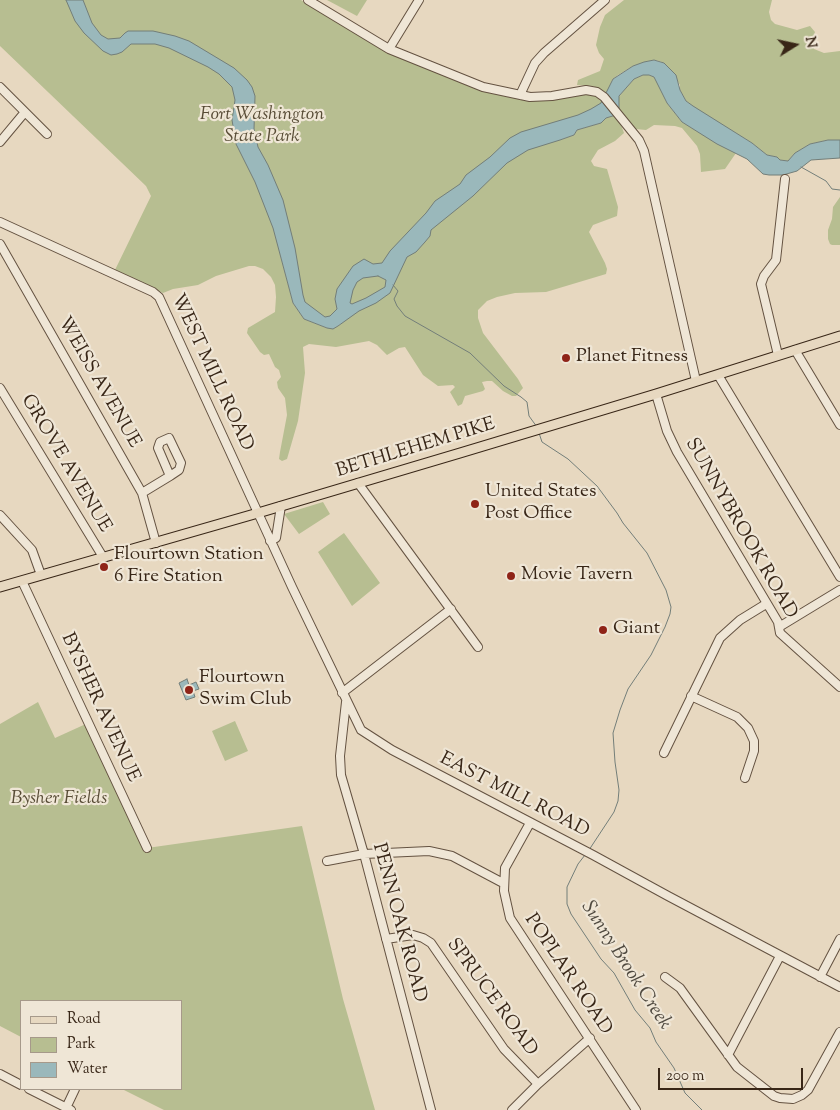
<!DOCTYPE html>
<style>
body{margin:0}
#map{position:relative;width:840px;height:1110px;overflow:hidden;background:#e7d8c0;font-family:"Sorts Mill Goudy",serif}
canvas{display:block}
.legend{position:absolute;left:20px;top:1000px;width:162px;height:90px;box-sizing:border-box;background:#efe6d6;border:1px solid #a6998a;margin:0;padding:6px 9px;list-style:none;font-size:15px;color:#382617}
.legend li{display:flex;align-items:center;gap:10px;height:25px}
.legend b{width:25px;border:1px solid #a6998a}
.north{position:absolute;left:770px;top:20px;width:50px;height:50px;-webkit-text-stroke:4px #efe6d6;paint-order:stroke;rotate:80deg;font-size:14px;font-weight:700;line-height:20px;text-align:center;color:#382617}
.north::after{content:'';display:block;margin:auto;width:18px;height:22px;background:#382617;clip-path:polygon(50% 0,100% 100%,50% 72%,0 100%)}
.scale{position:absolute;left:658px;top:1068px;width:145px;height:22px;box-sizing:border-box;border:2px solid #382617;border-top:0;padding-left:6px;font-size:15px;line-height:18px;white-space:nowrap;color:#382617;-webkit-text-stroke:4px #efe6d6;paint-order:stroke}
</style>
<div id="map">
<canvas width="840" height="1110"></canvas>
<ul class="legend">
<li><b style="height:6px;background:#e7d8c0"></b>Road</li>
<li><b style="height:14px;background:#b7be91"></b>Park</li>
<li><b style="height:14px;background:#9ab8bb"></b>Water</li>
</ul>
<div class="north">N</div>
<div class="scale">200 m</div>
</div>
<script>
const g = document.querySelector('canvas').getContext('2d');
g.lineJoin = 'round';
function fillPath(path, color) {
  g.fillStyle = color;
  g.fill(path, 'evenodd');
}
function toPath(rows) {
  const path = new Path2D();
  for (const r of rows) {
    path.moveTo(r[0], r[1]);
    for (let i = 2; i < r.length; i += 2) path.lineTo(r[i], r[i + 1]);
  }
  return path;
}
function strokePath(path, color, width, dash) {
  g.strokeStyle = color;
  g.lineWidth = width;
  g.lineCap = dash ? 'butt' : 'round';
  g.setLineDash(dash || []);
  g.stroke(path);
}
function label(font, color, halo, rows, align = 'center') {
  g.font = font + ' "Sorts Mill Goudy",serif';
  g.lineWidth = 4.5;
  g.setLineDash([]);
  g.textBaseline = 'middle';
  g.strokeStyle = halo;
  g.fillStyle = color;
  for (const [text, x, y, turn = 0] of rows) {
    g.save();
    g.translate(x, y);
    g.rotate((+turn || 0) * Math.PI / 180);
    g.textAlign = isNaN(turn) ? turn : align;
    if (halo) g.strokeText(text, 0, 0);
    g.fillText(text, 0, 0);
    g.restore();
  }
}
const green = toPath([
 [0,0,301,0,377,47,489,92,532,101,549,100,596,92,607,106,560,140,574,135,577,130,601,123,606,118,616,115,619,112,619,97,623,91,634,79,643,75,649,75,654,77,658,82,667,103,682,122,736,153,725,169,701,172,700,154,697,146,682,128,675,126,654,125,646,130,636,129,629,124,620,122,624,133,615,141,598,150,591,161,594,166,607,169,618,207,617,216,593,225,589,232,605,263,607,269,606,274,546,292,515,293,497,297,487,301,478,310,478,318,483,333,518,379,523,388,516,396,512,396,503,391,492,381,487,381,482,382,485,389,483,391,465,396,462,404,458,406,450,392,455,387,453,385,438,386,423,375,405,347,399,348,387,355,377,345,369,341,336,347,309,344,303,347,305,373,298,421,287,459,282,461,279,459,280,452,287,415,285,398,278,388,277,382,281,377,279,370,275,367,269,354,264,355,260,352,247,333,248,328,275,312,276,297,275,285,271,277,263,269,255,266,249,266,216,276,198,285,173,289,163,293,115,270,151,196,146,186,0,46],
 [280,253,304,313,330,322,344,321,338,326,327,328,304,319,293,303],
 [327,0,367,0,357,16],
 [624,0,772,0,769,12,771,20,775,24,797,30,810,26,815,32,812,40,814,49,824,53,840,51,840,140,828,140,810,144,795,153,788,161,780,160,777,157,767,155,752,143,698,111,686,101,680,90,680,85,669,69,664,63,659,61,654,60,633,66,618,75,613,79,607,93,593,86,577,85,578,80,600,71,604,59,599,53,596,45,600,27,605,15],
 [840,197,840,245,832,245,830,244,828,239,828,230,832,219,833,207],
 [323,502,330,514,299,534,284,514],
 [344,533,380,583,352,606,318,552],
 [38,702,55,738,88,723,147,848,302,826,343,999,375,1110,164,1110,122,1089,181,1089,181,1001,21,1001,21,1037,0,1026,0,724],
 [235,721,248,751,225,761,212,731]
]);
const water = toPath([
 [66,0,83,0,92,23,101,35,108,39,120,38,125,33,128,31,153,31,175,36,189,41,234,68,247,80,252,87,255,96,254,129,258,147,268,165,283,200,295,248,303,295,305,302,325,317,330,316,337,309,335,299,337,289,353,266,364,259,373,264,382,263,390,251,426,213,435,201,460,184,466,175,490,157,510,138,521,132,578,115,591,109,601,103,613,79,633,66,644,62,654,60,664,63,676,75,680,90,686,101,693,106,752,143,767,155,777,157,780,160,788,161,795,153,810,144,828,140,840,140,840,158,811,160,797,171,783,175,769,175,763,174,747,159,717,144,682,122,667,103,654,77,649,75,643,75,634,79,619,96,619,113,616,115,606,118,601,123,577,130,574,135,560,140,528,150,507,163,473,196,431,230,430,236,425,242,416,252,407,257,390,293,376,303,359,311,338,326,333,329,327,328,304,319,293,303,273,228,255,182,236,144,232,120,235,100,232,87,219,74,208,67,169,48,155,44,131,44,122,52,117,54,111,55,103,51,84,33,75,21,66,0],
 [378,276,386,280,385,287,366,298,352,304,350,303,353,290,357,282,363,278,378,276],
 [187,679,189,685,196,682,199,689,193,691,195,697,186,700,179,683,187,679]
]);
const stream = toPath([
 [801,167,826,181,832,189,840,190],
 [393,285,398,291,394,299,397,306,405,316,470,353,504,386,521,397,527,402,529,416,537,427],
 [539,433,542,442,568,459,597,486,617,513,623,523,647,553,666,590,671,607,670,614,665,627,651,655,628,689,620,710,613,733,615,762,619,790,618,801,614,812,589,850],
 [585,855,578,864,567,887,567,904,571,914,601,959,614,973,635,1010,650,1028,656,1042,674,1068,685,1093,702,1110]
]);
const minor = toPath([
 [308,0,389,49,483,87,530,97,552,96,586,90,597,92,604,97,639,140,644,151,696,381],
 [389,49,419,0],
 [0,87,47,134],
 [520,95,535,63,544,53,605,0],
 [0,142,25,112],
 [0,222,153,292,159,297,292,587,361,730,392,750,593,855,668,896,840,987],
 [0,244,142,493,156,543],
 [795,350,840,425],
 [778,355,761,284,764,276,776,260,785,179],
 [718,375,840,577],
 [0,388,103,557],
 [656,394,667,431,677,452,778,622,780,633,840,687],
 [358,483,478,647],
 [142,493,170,476,179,470,181,463,169,438,160,442,158,448,170,476],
 [0,515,32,550,41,575],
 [270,541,276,538,281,506],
 [22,581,147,848],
 [779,627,840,590],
 [342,693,451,609],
 [691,696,737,717,748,728,754,741,754,751,745,778],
 [346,702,340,756,341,775,364,854,431,1110],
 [664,753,720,638,740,620,766,604],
 [530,823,505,868,504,891,510,918,636,1110],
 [327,861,364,854,429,851,452,856,503,883],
 [386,939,413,935,423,938,431,943,504,1049,538,1084],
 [665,977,680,988,737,1067,774,1096,780,1098,793,1099,802,1095,808,1090,840,1032],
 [820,977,840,939],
 [728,1055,780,956],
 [0,1074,21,1085],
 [29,1089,71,1110],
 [66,1108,75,1089],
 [512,1110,538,1084,590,1038]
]);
const major = toPath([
 [0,587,258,513,460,453,656,394,840,336]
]);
const markers = [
 [566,358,5,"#8f2418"],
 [475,504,5,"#8f2418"],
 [104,567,5,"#8f2418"],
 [511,576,5,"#8f2418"],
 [603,630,5,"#8f2418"],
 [189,690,5,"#8f2418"]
];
const parkNames = [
 ["Fort Washington",262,116],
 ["State Park",262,138],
 ["Bysher Fields",59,800]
];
const poiNames = [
 ["Planet Fitness",576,358],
 ["United States",485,493],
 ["Post Office",485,515],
 ["Flourtown Station",114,556],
 ["6 Fire Station",114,578],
 ["Movie Tavern",521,576],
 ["Giant",613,630],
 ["Flourtown",199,679],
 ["Swim Club",199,701]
];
const streetNames = [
 ["WEST MILL ROAD",211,373,65],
 ["WEISS AVENUE",98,383,60],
 ["BETHLEHEM PIKE",416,449,-17],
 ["GROVE AVENUE",65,464,59],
 ["SUNNYBROOK ROAD",740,529,60],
 ["BYSHER AVENUE",99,708,65],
 ["EAST MILL ROAD",514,796,27],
 ["PENN OAK ROAD",398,923,75],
 ["POPLAR ROAD",567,975,56],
 ["SPRUCE ROAD",491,998,54]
];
const waterNames = [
 ["Sunny Brook Creek",625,966,57]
];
fillPath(green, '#b7be91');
fillPath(water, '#9ab8bb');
strokePath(water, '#737e79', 1);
strokePath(stream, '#737e79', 1);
strokePath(minor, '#645241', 10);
strokePath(major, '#382617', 11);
strokePath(minor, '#efe6d6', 8);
strokePath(major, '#e7d8c0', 9);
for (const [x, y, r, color] of markers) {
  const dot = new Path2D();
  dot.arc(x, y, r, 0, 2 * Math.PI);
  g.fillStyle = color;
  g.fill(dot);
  strokePath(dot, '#efe6d6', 2);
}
label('italic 19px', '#584c36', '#efe6d6', parkNames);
label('19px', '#382617', '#efe6d6', poiNames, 'left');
label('19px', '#382617', '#efe6d6', streetNames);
label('italic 20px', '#504a40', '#efe6d6', waterNames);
</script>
